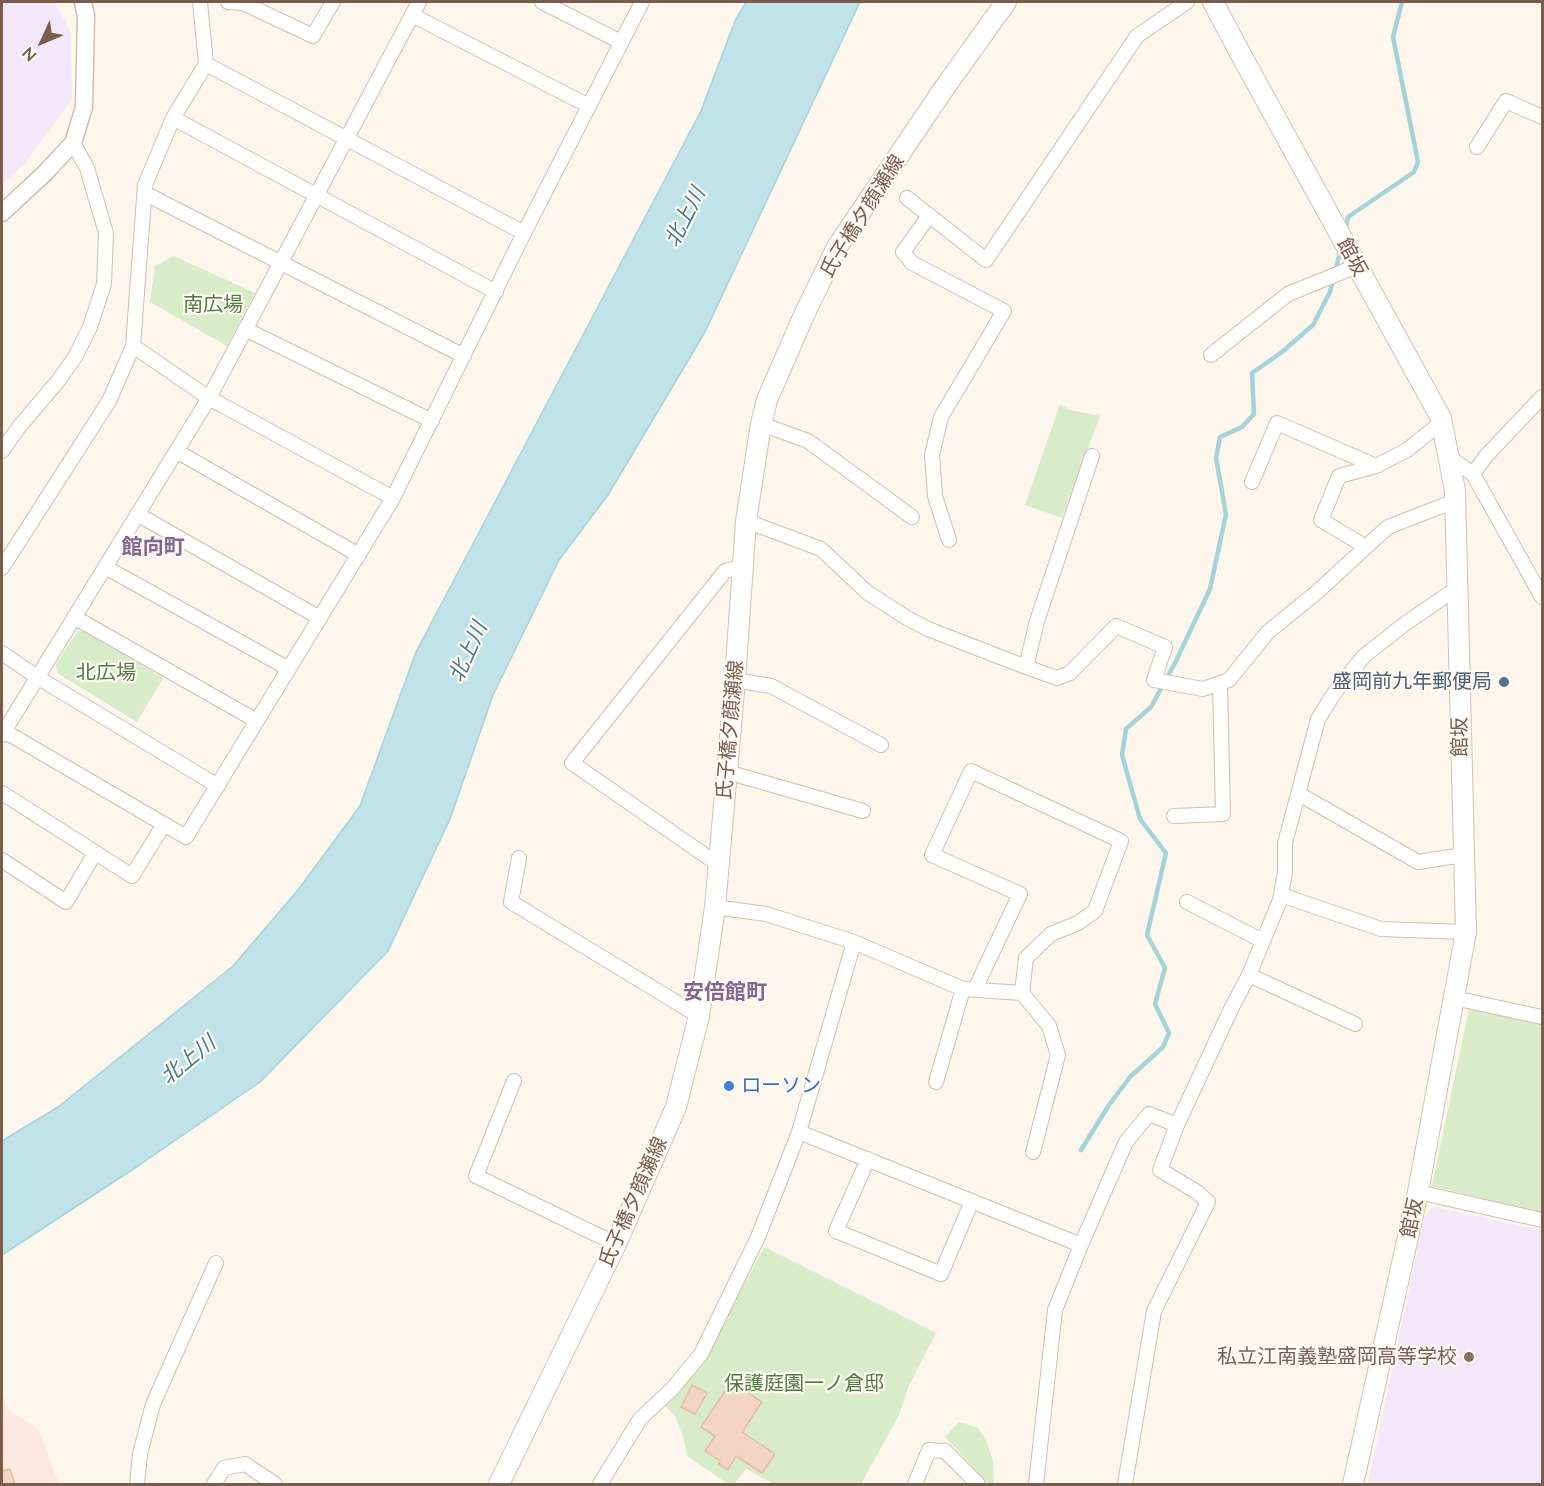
<!DOCTYPE html>
<meta charset="utf-8">
<style>
body{margin:0}
#map{position:relative;width:1544px;height:1486px;overflow:hidden;background:#fdf6ec;font-family:Lato,sans-serif}
canvas{display:block}
.frame{position:absolute;inset:0;border:3px solid #7a5c4d;pointer-events:none}
.north{position:absolute;left:12px;top:12px;width:60px;height:60px;-webkit-text-stroke:4px #fffaf3;paint-order:stroke;rotate:226deg;font-size:16px;font-weight:700;line-height:24px;text-align:center;color:#7a5c4d}
.north::after{content:'';display:block;margin:auto;width:21px;height:27px;background:#7a5c4d;clip-path:polygon(50% 0,100% 100%,50% 72%,0 100%)}
</style>
<div id="map">
<canvas width="1544" height="1486"></canvas>
<div class="frame"></div>
<div class="north">N</div>
</div>
<script>
const g = document.querySelector('canvas').getContext('2d');
g.lineJoin = 'round';
function fillPath(path, color) {
  g.fillStyle = color;
  g.fill(path, 'evenodd');
}
function toPath(rows) {
  const path = new Path2D();
  for (const r of rows) {
    path.moveTo(r[0], r[1]);
    for (let i = 2; i < r.length; i += 2) path.lineTo(r[i], r[i + 1]);
  }
  return path;
}
function strokePath(path, color, width, dash) {
  g.strokeStyle = color;
  g.lineWidth = width;
  g.lineCap = dash ? 'butt' : 'round';
  g.setLineDash(dash || []);
  g.stroke(path);
}
function label(font, color, halo, rows, align = 'center') {
  g.font = font + ' Lato,"Noto Sans JP",sans-serif';
  g.lineWidth = 4.5;
  g.setLineDash([]);
  g.textBaseline = 'middle';
  g.strokeStyle = halo;
  g.fillStyle = color;
  for (const [text, x, y, turn = 0] of rows) {
    g.save();
    g.translate(x, y);
    g.rotate((+turn || 0) * Math.PI / 180);
    g.textAlign = isNaN(turn) ? turn : align;
    if (halo) g.strokeText(text, 0, 0);
    g.fillText(text, 0, 0);
    g.restore();
  }
}
const commercial = toPath([
 [2,1392,8,1409,38,1429,59,1484,2,1484]
]);
const education = toPath([
 [2,2,54,2,71,32,72,100,25,163,2,184],
 [1433,1207,1542,1230,1542,1484,1368,1484,1424,1218]
]);
const green = toPath([
 [174,256,255,293,227,346,150,302,155,266],
 [1060,404,1070,410,1100,416,1062,518,1025,505],
 [78,631,86,631,163,678,137,722,57,673,56,664],
 [1469,1008,1542,1024,1542,1213,1432,1186],
 [764,1247,936,1333,908,1388,899,1415,861,1484,774,1484,746,1469,734,1484,728,1484,687,1456,684,1440,675,1416,665,1406,703,1361],
 [959,1422,978,1428,987,1442,993,1461,994,1484,989,1484,945,1437]
]);
const water = toPath([
 [746,2,860,2,705,332,608,495,559,560,493,695,450,819,388,951,260,1082,138,1166,2,1255,2,1141,58,1107,233,966,298,890,360,806,416,652,701,111,735,21,746,2]
]);
const stream = toPath([
 [1345,231,1348,217,1414,172,1418,162,1393,37,1402,2],
 [1335,272,1341,248],
 [1081,1150,1109,1105,1130,1077,1163,1047,1169,1033,1155,1004,1165,968,1147,935,1166,853,1140,819,1122,755,1126,729,1151,707,1176,661,1210,589,1226,514,1216,458,1220,437,1242,427,1254,414,1252,373,1282,352,1313,325,1330,292,1333,280]
]);
const building = toPath([
 [731,1382,762,1402,742,1432,775,1454,762,1473,736,1456,728,1470,719,1464,720,1461,705,1451,715,1436,701,1427,731,1382],
 [692,1385,707,1393,695,1414,681,1407,692,1385],
 [10,1469,15,1484,2,1484,2,1471,10,1469]
]);
const minor = toPath([
 [228,2,243,3,313,36,333,2],
 [542,2,621,42],
 [412,15,589,106],
 [206,64,524,233],
 [173,118,496,292],
 [1477,147,1506,101,1542,117],
 [146,194,464,356],
 [907,198,986,260,1137,36,1187,2],
 [929,216,903,252,912,263,1004,311,941,417,932,455,935,496,949,540],
 [245,329,432,421],
 [133,346,209,398,393,498],
 [1211,355,1288,294,1357,266],
 [761,424,808,441,912,517],
 [2,451,19,427,58,381,75,357,90,327,104,284,106,233,87,168,73,143],
 [176,451,359,555],
 [1449,457,1473,474,1486,456,1542,397],
 [1376,466,1339,476,1321,520,1366,547,1388,527,1455,501],
 [1473,474,1542,597],
 [1252,482,1277,423,1376,466,1407,450,1442,422],
 [137,514,320,618],
 [746,521,821,549,868,593,907,618,928,629,1026,667,1037,621,1092,456],
 [105,567,289,669],
 [2,568,109,401,133,346,145,185,173,118,206,64,200,2],
 [74,617,257,721],
 [2,653,37,677,218,786],
 [1026,667,1057,678,1070,673,1116,626,1165,647,1154,680,1203,689,1229,680,1268,632,1317,592,1366,547],
 [735,680,771,686,881,745],
 [4,731,186,837,393,498,524,233,642,2],
 [2,735,209,398,419,2],
 [727,772,863,811],
 [2,793,132,876,164,824],
 [1299,794,1418,862,1463,855],
 [1174,816,1223,814,1220,683],
 [519,858,511,902,699,1016],
 [2,860,66,902,95,853],
 [719,865,572,763,725,571,743,567],
 [1281,895,1381,929,1466,932],
 [1187,902,1263,941],
 [854,942,963,989,1022,993],
 [1249,975,1355,1024],
 [975,989,1020,894,932,855,971,771,1121,841,1095,911,1078,923,1051,934,1026,958,1022,993,1049,1026,1058,1055,1033,1152],
 [1454,998,1542,1017],
 [514,1081,476,1176,616,1244],
 [936,1082,963,989],
 [799,1132,1081,1245],
 [868,1159,836,1231,941,1274,972,1201],
 [1418,1192,1542,1220],
 [137,1484,140,1454,153,1404,216,1263],
 [214,1484,224,1468,245,1464,275,1484],
 [600,1484,640,1419,672,1389,701,1354,758,1237,799,1132,854,942,766,914,715,907],
 [915,1484,929,1450,945,1451,978,1484],
 [1036,1484,1055,1310,1081,1245,1126,1142,1149,1114,1177,1125],
 [1125,1484,1154,1311,1208,1202,1197,1192,1160,1170,1177,1125,1232,1007,1249,975,1280,900,1285,872,1285,843,1318,719,1335,692,1364,656,1406,623,1457,588]
]);
const tertiary = toPath([
 [2,213,45,173,73,143,84,107,86,16,83,2]
]);
const secondary = toPath([
 [1213,2,1240,53,1441,418,1455,491,1466,932,1418,1192,1353,1484],
 [499,1484,616,1244,676,1107,699,1016,715,907,735,680,746,521,761,424,767,400,804,315,837,247,945,87,1006,2]
]);
const markers = [
 [1504,682,6,"#5c6f8a"],
 [729,1086,6,"#3f7fe0"],
 [1469,1357,6,"#8d6e63"]
];
const streetNames = [
 ["氏子橋夕顔瀬線",862,216,-58],
 ["館坂",1352,257,61],
 ["氏子橋夕顔瀬線",730,730,-85],
 ["館坂",1460,737,-91],
 ["氏子橋夕顔瀬線",633,1202,-66],
 ["館坂",1412,1218,-78]
];
const parkNames = [
 ["南広場",213,305],
 ["北広場",106,673],
 ["保護庭園一ノ倉邸",804,1384]
];
const serviceNames = [
 ["盛岡前九年郵便局",1492,682]
];
const shopNames = [
 ["ローソン",741,1086]
];
const educationNames = [
 ["私立江南義塾盛岡高等学校",1457,1357]
];
const waterNames = [
 ["北上川",685,217,-63],
 ["北上川",468,652,-66],
 ["北上川",188,1060,-39]
];
const neighbourhoodNames = [
 ["館向町",153,547],
 ["安倍館町",725,992]
];
fillPath(commercial, '#fde8e0');
fillPath(education, '#f3e8fa');
fillPath(green, '#d8ecc9');
fillPath(water, '#bfe3e8');
strokePath(water, '#a5d3da', 1.5);
strokePath(stream, '#a5d3da', 4.5);
fillPath(building, '#f3d5c3');
strokePath(building, '#e6bba3', 1.5);
strokePath(minor, '#d1beb0', 16);
strokePath(tertiary, '#d1beb0', 19);
strokePath(secondary, '#d6c0b0', 22);
strokePath(minor, '#fff', 14);
strokePath(tertiary, '#fff', 16);
strokePath(secondary, '#fff', 20);
for (const [x, y, r, color] of markers) {
  const dot = new Path2D();
  dot.arc(x, y, r, 0, 2 * Math.PI);
  g.fillStyle = color;
  g.fill(dot);
  strokePath(dot, '#fffaf3', 2);
}
label('20px', '#7a5c4d', '#fffaf3', streetNames);
label('20px', '#537a41', '#fffaf3', parkNames);
label('20px', '#4e5e75', '#fffaf3', serviceNames, 'right');
label('20px', '#366cbe', '#fffaf3', shopNames, 'left');
label('20px', '#785e54', '#fffaf3', educationNames, 'right');
label('italic 21px', '#437c86', '#fffaf3', waterNames);
label('bold 21px', '#846695', '#fffaf3', neighbourhoodNames);
</script>
